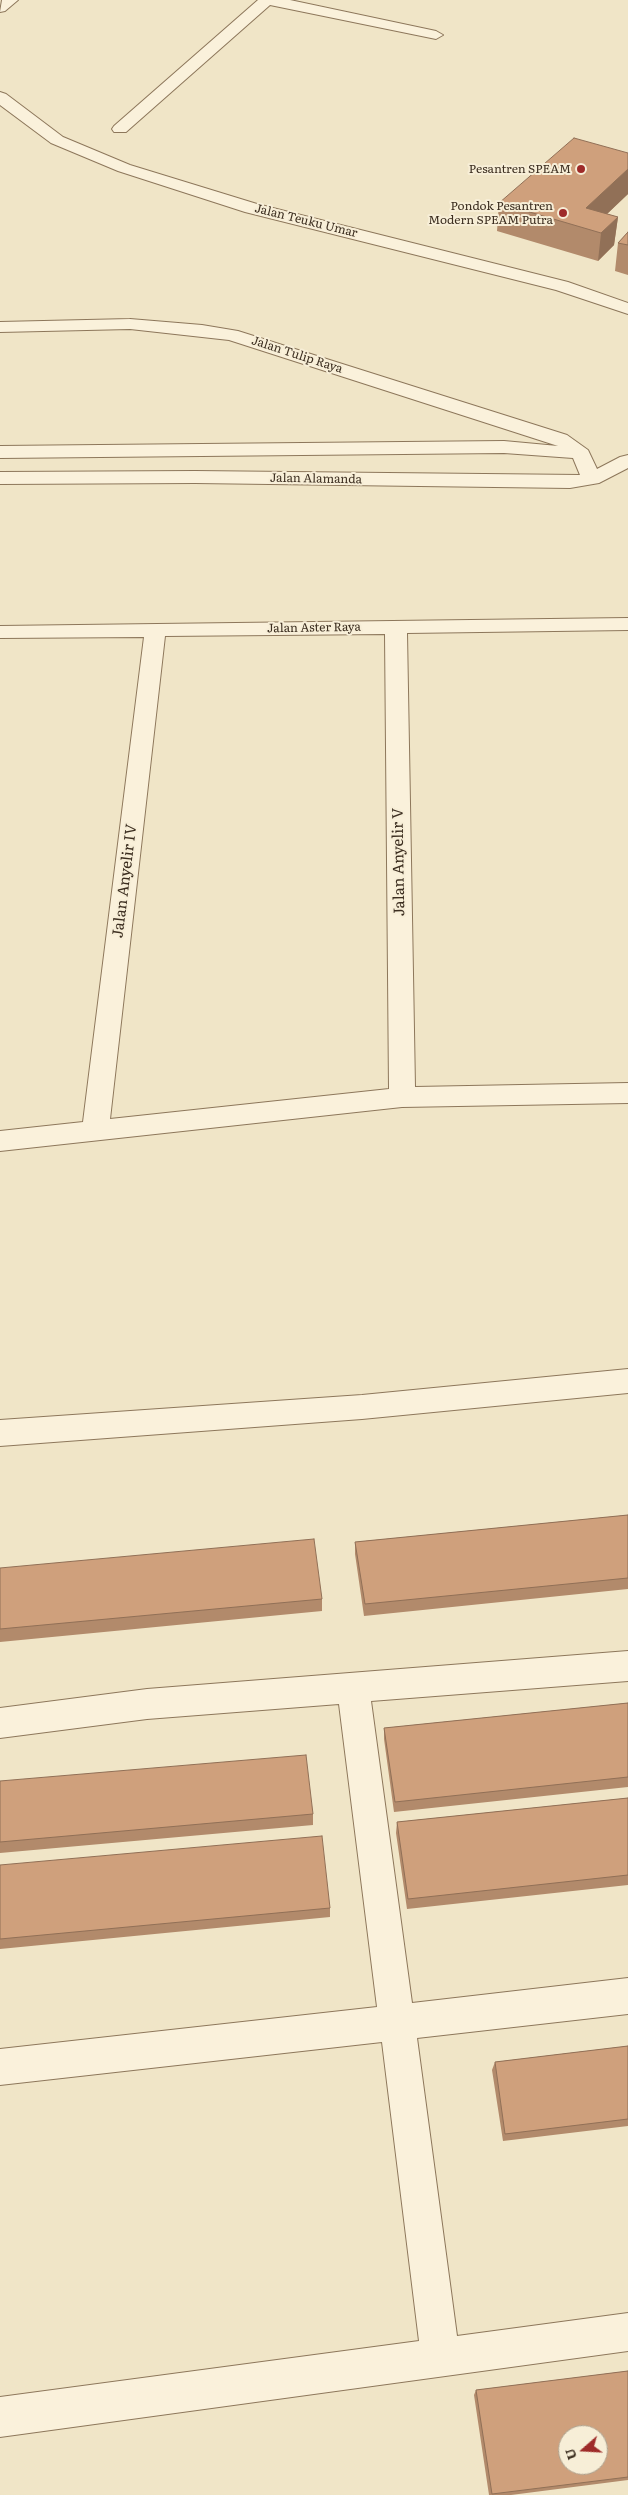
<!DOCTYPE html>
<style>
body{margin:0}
#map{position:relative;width:628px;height:2495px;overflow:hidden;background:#f0e5c7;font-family:Literata,serif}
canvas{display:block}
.north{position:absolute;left:558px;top:2425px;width:50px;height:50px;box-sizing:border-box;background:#f7eed7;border:1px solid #aca18e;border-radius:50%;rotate:251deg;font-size:14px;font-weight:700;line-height:20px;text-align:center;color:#3c2e20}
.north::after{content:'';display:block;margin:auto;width:18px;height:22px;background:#9e2b29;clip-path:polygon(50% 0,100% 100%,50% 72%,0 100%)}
</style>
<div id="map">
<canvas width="628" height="2495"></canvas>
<div class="north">U</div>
</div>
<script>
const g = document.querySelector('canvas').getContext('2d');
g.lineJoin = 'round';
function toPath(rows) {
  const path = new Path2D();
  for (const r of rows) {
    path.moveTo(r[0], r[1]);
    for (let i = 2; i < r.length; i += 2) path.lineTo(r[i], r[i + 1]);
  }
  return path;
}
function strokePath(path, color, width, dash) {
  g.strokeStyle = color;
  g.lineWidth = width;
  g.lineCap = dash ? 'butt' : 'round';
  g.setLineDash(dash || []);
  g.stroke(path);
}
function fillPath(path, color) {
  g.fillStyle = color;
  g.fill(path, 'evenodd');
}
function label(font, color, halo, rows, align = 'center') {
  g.font = font + ' Literata,serif';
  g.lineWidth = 4;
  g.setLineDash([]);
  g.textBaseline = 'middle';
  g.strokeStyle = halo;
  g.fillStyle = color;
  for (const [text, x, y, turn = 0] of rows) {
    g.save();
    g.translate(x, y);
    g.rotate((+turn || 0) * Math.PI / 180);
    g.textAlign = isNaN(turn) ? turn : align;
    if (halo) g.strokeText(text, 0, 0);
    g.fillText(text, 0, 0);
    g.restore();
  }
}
const minor = toPath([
 [2,0,18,0,5,11,0,12,2,0],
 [258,0,290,0,436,31,443,35,436,39,270,5,126,132,114,132,112,129,114,126,258,0],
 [0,92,6,94,63,137,130,165,257,204,568,282,628,303,628,314,556,290,245,212,118,171,51,143,0,105,0,92],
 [130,319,202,325,238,331,567,435,588,450,597,469,620,457,628,455,628,468,599,483,570,488,195,483,0,484,0,472,195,471,580,475,573,458,504,453,0,458,0,446,504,441,558,446,229,340,130,329,0,332,0,322,130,319],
 [628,618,628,630,407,633,415,1087,628,1083,628,1103,402,1107,0,1151,0,1131,83,1122,144,637,0,638,0,626,628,618],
 [385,634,389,1089,110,1119,165,636,385,634],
 [628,1369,628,1393,362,1419,0,1446,0,1420,362,1395,628,1369],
 [628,1651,628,1681,371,1701,412,2003,628,1978,628,2014,417,2038,457,2336,628,2313,628,2351,0,2437,0,2397,419,2341,382,2042,0,2085,0,2049,377,2007,339,1704,147,1719,0,1738,0,1708,147,1689,628,1651]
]);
const wall = toPath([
 [628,153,628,194,607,214,618,217,614,245,598,261,497,231,499,203],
 [628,232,628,275,615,271,618,243],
 [628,1515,628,1589,364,1616,355,1554,355,1542],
 [0,1568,322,1599,322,1611,0,1642],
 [628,1703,628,1787,394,1812,384,1739,384,1728],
 [0,1781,313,1814,313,1825,0,1853],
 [628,1798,628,1885,407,1909,396,1833,397,1822],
 [0,1865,330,1908,330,1917,0,1949],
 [628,2046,628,2126,503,2141,492,2070,495,2062],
 [628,2371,628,2480,511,2495,489,2495,474,2395,476,2390]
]);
const shadedWall = toPath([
 [628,169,628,194,590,230,586,208],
 [618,217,614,245,598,261,601,233]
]);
const building = toPath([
 [574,138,628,153,628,169,586,208,618,217,601,233,499,203,574,138],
 [628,232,628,245,618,243,628,232],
 [628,1515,628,1578,365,1604,355,1542,628,1515],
 [314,1539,322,1599,0,1629,0,1568,314,1539],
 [628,1703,628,1777,395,1802,384,1728,628,1703],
 [306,1755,313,1814,0,1842,0,1781,306,1755],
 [628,1798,628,1875,408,1899,397,1822,628,1798],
 [322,1836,330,1908,0,1939,0,1865,322,1836],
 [628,2046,628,2119,505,2134,495,2062,628,2046],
 [628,2371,628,2477,492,2494,476,2390,628,2371],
 [568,2435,598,2435,598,2465,568,2465,568,2435]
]);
const markers = [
 [581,169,5,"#9e2b29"],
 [563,213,5,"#9e2b29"]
];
const farPoinames = [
 ["Pesantren SPEAM",571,169],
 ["Pondok Pesantren",553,206],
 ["Modern SPEAM Putra",553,220]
];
const farStreetnames = [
 ["Jalan Teuku Umar",306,221,14],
 ["Jalan Tulip Raya",297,355,18],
 ["Jalan Alamanda",316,479,1],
 ["Jalan Aster Raya",314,628,-1]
];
const streetNames = [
 ["Jalan Anyelir V",399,862,-91],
 ["Jalan Anyelir IV",125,881,-83]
];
strokePath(minor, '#8d775b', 2);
fillPath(minor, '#faf1db');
fillPath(wall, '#b28a6b');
fillPath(shadedWall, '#917057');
fillPath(building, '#cfa07c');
strokePath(building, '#917057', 1);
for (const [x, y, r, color] of markers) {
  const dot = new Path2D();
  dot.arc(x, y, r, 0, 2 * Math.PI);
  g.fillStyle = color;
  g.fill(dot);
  strokePath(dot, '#f7eed7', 2);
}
label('12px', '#3c2e20', '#f7eed7', farPoinames, 'right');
label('12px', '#3c2e20', '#f7eed7', farStreetnames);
label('15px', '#3c2e20', '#f7eed7', streetNames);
</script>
